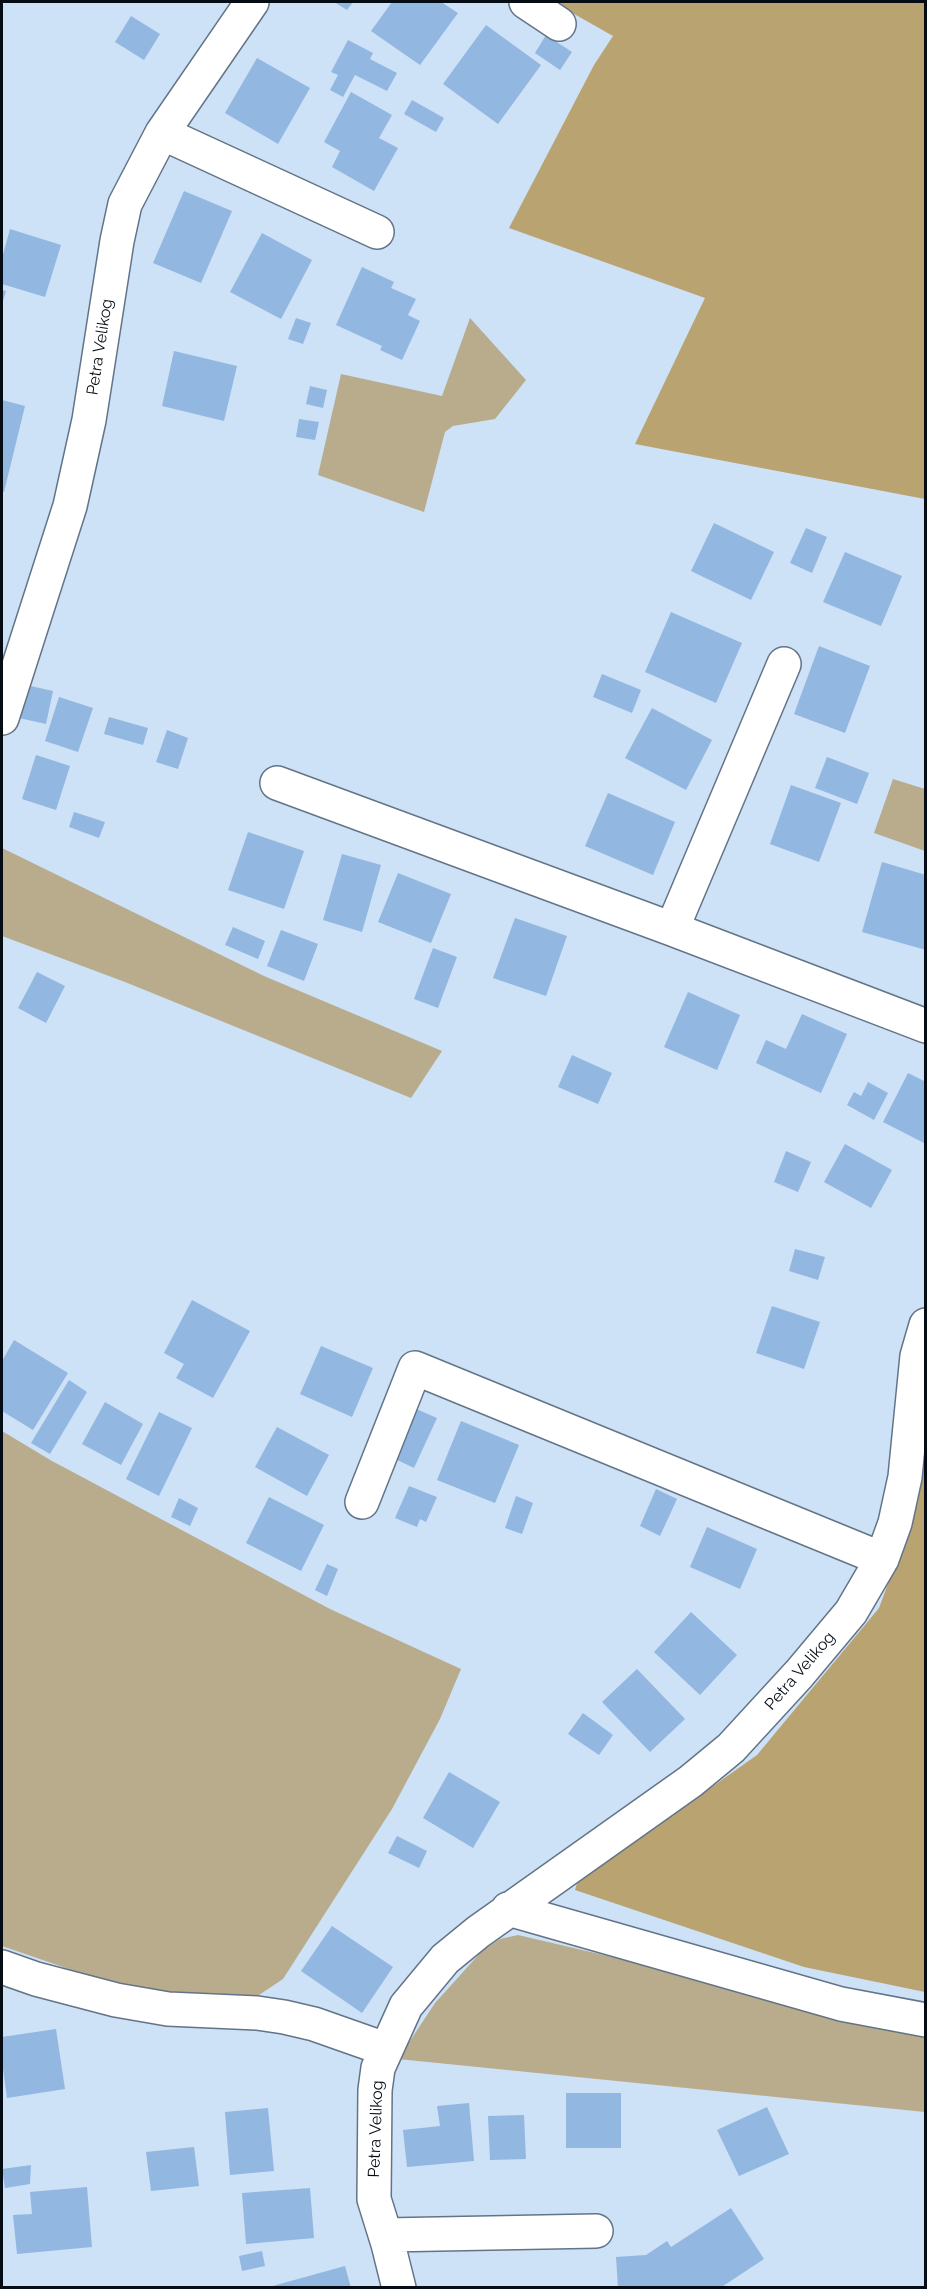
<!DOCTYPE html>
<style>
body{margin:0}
#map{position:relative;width:927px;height:2289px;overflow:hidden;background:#cde1f7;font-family:Raleway,sans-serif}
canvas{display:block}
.frame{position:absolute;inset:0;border:3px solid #060c13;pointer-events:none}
</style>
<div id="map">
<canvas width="927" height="2289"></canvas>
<div class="frame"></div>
</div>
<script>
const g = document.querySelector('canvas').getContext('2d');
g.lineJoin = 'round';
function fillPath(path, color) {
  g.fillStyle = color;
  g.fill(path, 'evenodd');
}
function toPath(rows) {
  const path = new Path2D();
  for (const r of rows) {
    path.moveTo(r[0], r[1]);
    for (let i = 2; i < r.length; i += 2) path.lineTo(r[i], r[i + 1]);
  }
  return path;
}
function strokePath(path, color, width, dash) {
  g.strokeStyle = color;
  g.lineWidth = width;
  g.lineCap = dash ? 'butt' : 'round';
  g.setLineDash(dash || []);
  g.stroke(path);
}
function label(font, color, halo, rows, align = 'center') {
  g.font = font + ' Raleway,sans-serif';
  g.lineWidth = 5;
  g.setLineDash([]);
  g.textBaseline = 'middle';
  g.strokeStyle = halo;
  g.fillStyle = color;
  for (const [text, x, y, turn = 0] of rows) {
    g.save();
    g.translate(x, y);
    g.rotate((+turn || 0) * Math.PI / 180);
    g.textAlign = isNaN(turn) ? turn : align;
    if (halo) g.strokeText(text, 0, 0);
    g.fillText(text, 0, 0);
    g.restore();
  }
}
const green = toPath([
 [470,318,526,380,495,419,453,426,445,432,424,512,318,475,341,374,442,396],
 [893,779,925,789,925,851,874,833],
 [2,848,264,976,442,1051,411,1098,125,982,2,936],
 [2,1431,52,1461,330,1609,461,1669,440,1719,392,1809,283,1979,256,1997,155,1992,98,1979,2,1946],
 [518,1935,775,1995,925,2036,925,2112,398,2059,435,2003,482,1951,500,1939]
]);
const forest = toPath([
 [553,2,925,2,925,499,635,444,705,298,509,228,594,65,613,36],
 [925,1442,925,1992,804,1967,575,1890,581,1871,685,1806,757,1755,879,1608,898,1557,916,1500]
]);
const building = toPath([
 [334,2,353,2,347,10],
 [392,2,441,2,458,13,420,65,371,31],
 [131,16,160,34,144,60,115,42],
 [486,25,541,65,498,124,443,84],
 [546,35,572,52,560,70,535,53],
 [348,40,373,53,370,59,397,73,387,91,355,75,343,97,330,90,338,75,331,72],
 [257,58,310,88,278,144,225,113],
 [351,92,392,115,379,138,398,148,374,191,332,167,340,151,324,142],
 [412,100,444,118,436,132,404,114],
 [184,191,232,211,201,283,153,263],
 [10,229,61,245,45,297,2,284,2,258],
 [262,233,312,260,281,319,230,292],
 [362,267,394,282,391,288,416,299,408,315,420,321,402,360,380,350,382,346,336,325],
 [2,290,6,291,2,304],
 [296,318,311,323,303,344,288,339],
 [174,351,237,366,224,421,162,406],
 [310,386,327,390,323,408,306,404],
 [2,400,25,406,4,492,2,491],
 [299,419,319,422,315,440,296,437],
 [714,523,774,552,751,600,691,571],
 [806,528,827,537,812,573,790,563],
 [845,552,902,576,881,626,823,602],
 [671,612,742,643,716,703,645,672],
 [819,646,870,666,845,733,794,714],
 [602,674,641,690,632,713,593,697],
 [26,685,53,691,46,724,19,718],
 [59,697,93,708,78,752,45,741],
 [652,708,712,740,686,790,625,758],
 [109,717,148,728,143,745,104,734],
 [167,730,188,738,178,769,156,762],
 [36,755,70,766,56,810,22,799],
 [827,757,869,773,857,804,815,788],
 [791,785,841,803,819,862,770,844],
 [608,793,675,822,653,875,585,846],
 [74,812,105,822,99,838,69,827],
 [248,832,304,851,284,909,228,890],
 [342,854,381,865,362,932,323,920],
 [882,862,926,875,926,950,862,932],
 [398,873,451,894,431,943,378,922],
 [515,918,567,936,546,996,493,978],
 [233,927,265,941,258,959,225,945],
 [281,930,318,944,304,981,267,966],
 [433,948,457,957,438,1008,414,999],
 [37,972,65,986,46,1023,18,1008],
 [688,992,740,1015,717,1070,664,1047],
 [802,1014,847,1034,821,1093,756,1063,766,1040,786,1049],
 [572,1055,612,1073,598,1104,558,1087],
 [908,1073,926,1082,926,1144,883,1122],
 [868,1082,888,1093,874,1120,847,1105,854,1092,861,1096],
 [845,1144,892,1170,871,1208,824,1182],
 [786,1151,811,1162,798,1192,774,1182],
 [795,1249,825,1257,818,1280,789,1271],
 [192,1300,250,1331,213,1398,176,1378,184,1364,164,1353],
 [772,1306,820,1322,804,1369,756,1353],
 [14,1340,68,1373,33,1430,2,1411,2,1361],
 [321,1346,373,1368,352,1417,300,1394],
 [69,1380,87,1392,50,1454,31,1443],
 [105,1402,143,1424,121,1465,82,1444],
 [414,1408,437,1418,414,1468,391,1457],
 [159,1412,192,1428,159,1496,126,1479],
 [461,1421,519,1445,495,1503,437,1480],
 [277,1427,329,1455,307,1496,255,1467],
 [409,1486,437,1497,426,1522,420,1519,417,1527,395,1518],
 [656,1489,677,1499,660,1536,640,1526],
 [516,1496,533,1503,522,1534,505,1528],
 [269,1497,324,1525,301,1571,246,1543],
 [179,1498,198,1508,190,1526,171,1517],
 [707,1527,757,1549,740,1589,690,1567],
 [327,1564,338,1569,327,1596,315,1590],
 [691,1612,737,1655,700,1695,654,1652],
 [637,1669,685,1719,650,1752,602,1702],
 [583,1713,613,1735,599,1755,568,1734],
 [449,1772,500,1802,473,1848,423,1818],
 [397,1836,427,1851,419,1868,388,1853],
 [332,1926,393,1967,362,2013,301,1971],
 [56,2029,65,2089,7,2098,2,2061,2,2037],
 [566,2093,621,2093,621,2148,566,2148],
 [469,2103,474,2161,407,2167,403,2130,440,2126,437,2106],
 [767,2107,789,2154,739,2176,717,2130],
 [268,2108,274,2171,230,2175,225,2112],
 [524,2115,526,2159,490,2160,488,2116],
 [194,2147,199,2186,151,2191,146,2152],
 [31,2165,30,2184,5,2188,2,2169],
 [87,2187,92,2247,17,2254,13,2215,32,2214,30,2192],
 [310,2188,314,2238,246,2244,242,2193],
 [731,2208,764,2259,720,2288,618,2288,616,2257,646,2255,667,2241,671,2247],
 [262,2251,265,2266,242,2271,239,2256],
 [345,2266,351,2288,270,2288,269,2287]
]);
const minor = toPath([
 [526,2,559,24],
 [162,133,377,232],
 [2,718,70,506,89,420,117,241,125,204,162,133,252,2],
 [277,783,672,929,926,1026],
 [672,929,784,664],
 [362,1502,415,1368,882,1559],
 [508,1909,841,2004,926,2020],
 [2,1967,36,1979,116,2000,168,2009,257,2013,284,2017,314,2024,385,2049],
 [386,2235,596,2231],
 [399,2288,388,2244,374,2199,375,2090,378,2068,406,2006,445,1959,478,1932,691,1781,731,1748,799,1674,851,1612,882,1559,895,1523,905,1477,917,1356,926,1325]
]);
const streetNames = [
 ["Petra Velikog",100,347,-81],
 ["Petra Velikog",800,1671,-49],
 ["Petra Velikog",376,2129,-88]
];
fillPath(green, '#b9ac8d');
fillPath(forest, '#b9a371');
fillPath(building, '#92b7e0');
strokePath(minor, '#637488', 36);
strokePath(minor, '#fff', 33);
label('16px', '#060c13', '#fff', streetNames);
</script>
